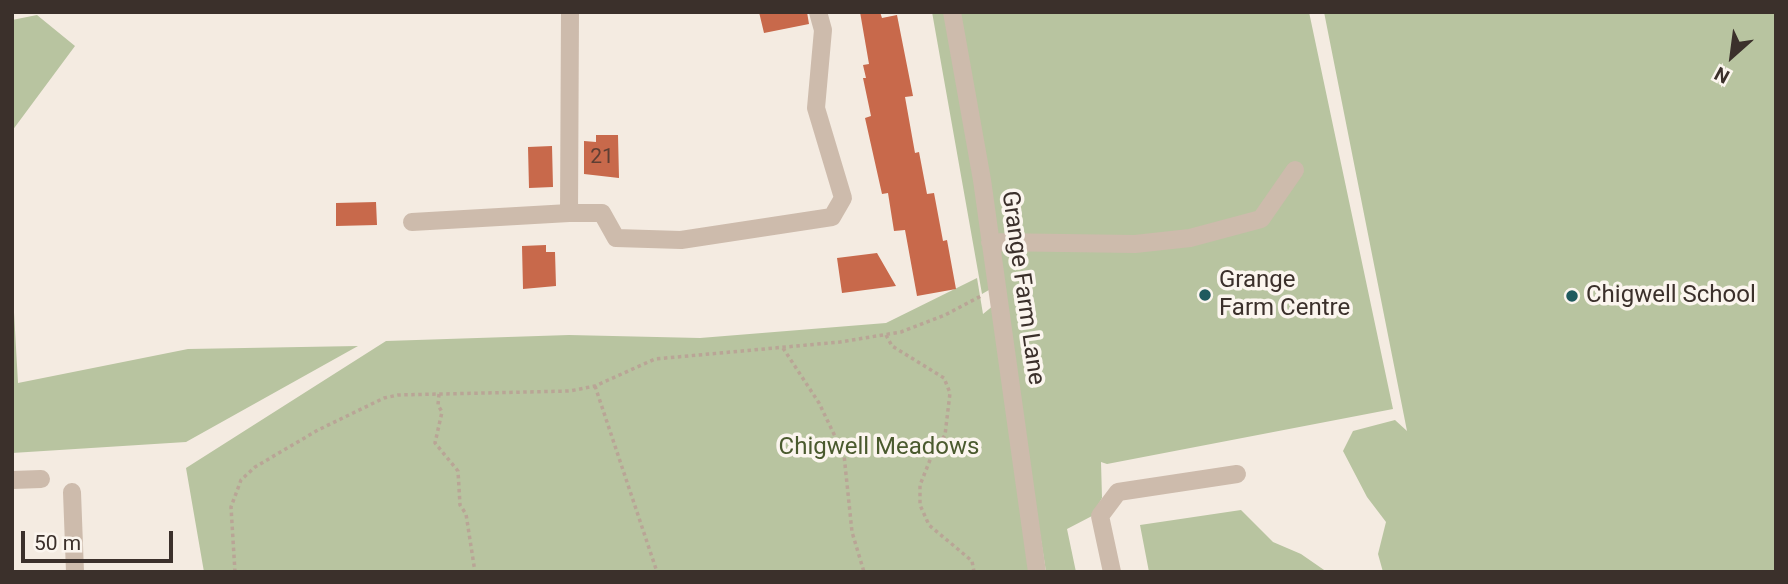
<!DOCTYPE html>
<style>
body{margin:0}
#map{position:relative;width:1788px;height:584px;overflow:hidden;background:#f4ebe1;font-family:Roboto,sans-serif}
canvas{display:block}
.frame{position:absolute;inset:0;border:14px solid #3b302b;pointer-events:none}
.north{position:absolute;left:1697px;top:21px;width:70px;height:70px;-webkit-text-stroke:5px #fbf5ee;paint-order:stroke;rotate:208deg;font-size:19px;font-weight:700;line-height:28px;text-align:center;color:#3b302b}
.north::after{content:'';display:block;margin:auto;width:24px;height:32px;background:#3b302b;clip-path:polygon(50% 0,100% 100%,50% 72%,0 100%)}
.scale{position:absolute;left:21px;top:531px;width:152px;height:32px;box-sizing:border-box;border:4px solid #3b302b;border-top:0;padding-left:9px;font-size:21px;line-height:24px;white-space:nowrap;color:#3b302b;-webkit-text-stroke:5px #fbf5ee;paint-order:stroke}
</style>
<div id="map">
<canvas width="1788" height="584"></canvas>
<div class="frame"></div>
<div class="north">N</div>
<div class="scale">50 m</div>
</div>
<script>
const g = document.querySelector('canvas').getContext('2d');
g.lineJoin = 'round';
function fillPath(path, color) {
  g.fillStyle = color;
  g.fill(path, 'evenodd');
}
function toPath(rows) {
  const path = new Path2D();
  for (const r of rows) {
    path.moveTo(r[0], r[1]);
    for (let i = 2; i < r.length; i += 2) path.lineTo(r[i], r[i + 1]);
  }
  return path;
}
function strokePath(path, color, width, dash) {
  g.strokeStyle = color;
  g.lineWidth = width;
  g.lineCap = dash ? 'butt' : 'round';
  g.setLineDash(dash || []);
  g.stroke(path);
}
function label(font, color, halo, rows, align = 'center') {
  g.font = font + ' Roboto,sans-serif';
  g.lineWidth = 7;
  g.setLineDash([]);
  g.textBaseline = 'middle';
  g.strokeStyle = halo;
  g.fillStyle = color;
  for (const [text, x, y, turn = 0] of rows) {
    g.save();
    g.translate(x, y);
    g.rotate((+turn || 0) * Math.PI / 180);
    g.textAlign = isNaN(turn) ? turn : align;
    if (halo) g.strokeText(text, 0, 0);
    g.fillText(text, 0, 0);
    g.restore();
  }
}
const green = toPath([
 [932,12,948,12,994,287,982,294],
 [958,12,1309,12,1393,409,1107,464,1101,462,1102,498,1092,516,1067,529,1076,572,1046,572],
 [1324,12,1776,12,1776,572,1383,572,1378,554,1386,522,1367,497,1343,451,1353,431,1395,420,1407,431],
 [37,15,75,46,12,131,12,20],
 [12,277,18,383,188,349,358,346,186,442,12,453],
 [977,278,983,314,994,305,1033,572,204,572,186,468,386,341,569,335,700,338,886,323],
 [1241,510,1273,542,1301,554,1327,572,1149,572,1140,525]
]);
const building = toPath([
 [759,12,807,12,809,24,764,33],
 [860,12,880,12,882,18,897,15,913,96,905,97,915,153,919,152,927,194,934,193,943,241,947,240,956,289,917,296,905,230,894,231,888,193,882,194,865,118,871,116,863,78,866,78,863,65,869,64],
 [596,135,618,135,619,178,584,174,584,141,596,142],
 [552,146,553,187,529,188,528,147],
 [376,202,377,225,336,226,336,203],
 [546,245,546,252,555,252,556,286,523,289,522,246],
 [877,253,896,286,842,293,837,258]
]);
const path = toPath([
 [886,335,892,346,944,378,950,393,945,435,932,455,920,485,920,505,929,525,972,561,974,572],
 [783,348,819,403,844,455,852,532,864,572],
 [595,386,657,572],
 [439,394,438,405,442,412,435,443,458,471,460,505,466,514,475,572],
 [235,572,231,507,241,480,255,467,318,430,384,398,398,395,570,391,595,386,655,359,840,342,901,332,945,315,981,296]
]);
const minor = toPath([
 [570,12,569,213,602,213,616,238,681,240,832,217,843,198,816,108,823,30,818,12],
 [952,12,982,180,1037,572],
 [412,222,569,213],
 [990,242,1135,244,1190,238,1261,219,1295,170],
 [12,480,41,479],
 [72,492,75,572],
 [1112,572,1100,516,1118,492,1237,474]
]);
const markers = [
 [1205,295,7,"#1f5a5e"],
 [1572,296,7,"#1f5a5e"]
];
const numberNames = [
 ["21",602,158]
];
const poiNames = [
 ["Grange",1219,281],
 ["Farm Centre",1219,309],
 ["Chigwell School",1586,296]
];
const streetNames = [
 ["Grange Farm Lane",1022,288,82]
];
const parkNames = [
 ["Chigwell Meadows",879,448]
];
fillPath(green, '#b8c4a0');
fillPath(building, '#c8694b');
strokePath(path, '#b9a596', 3.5, [3.5, 3.5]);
strokePath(minor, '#cdbbac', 18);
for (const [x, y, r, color] of markers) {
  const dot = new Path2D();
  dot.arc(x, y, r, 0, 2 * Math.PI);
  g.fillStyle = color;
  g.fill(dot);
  strokePath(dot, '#fbf5ee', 2.5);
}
label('21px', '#5e3e33', null, numberNames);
label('24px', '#3b302b', '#fbf5ee', poiNames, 'left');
label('24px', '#3b302b', '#fbf5ee', streetNames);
label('24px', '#4a5a2e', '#fbf5ee', parkNames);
</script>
